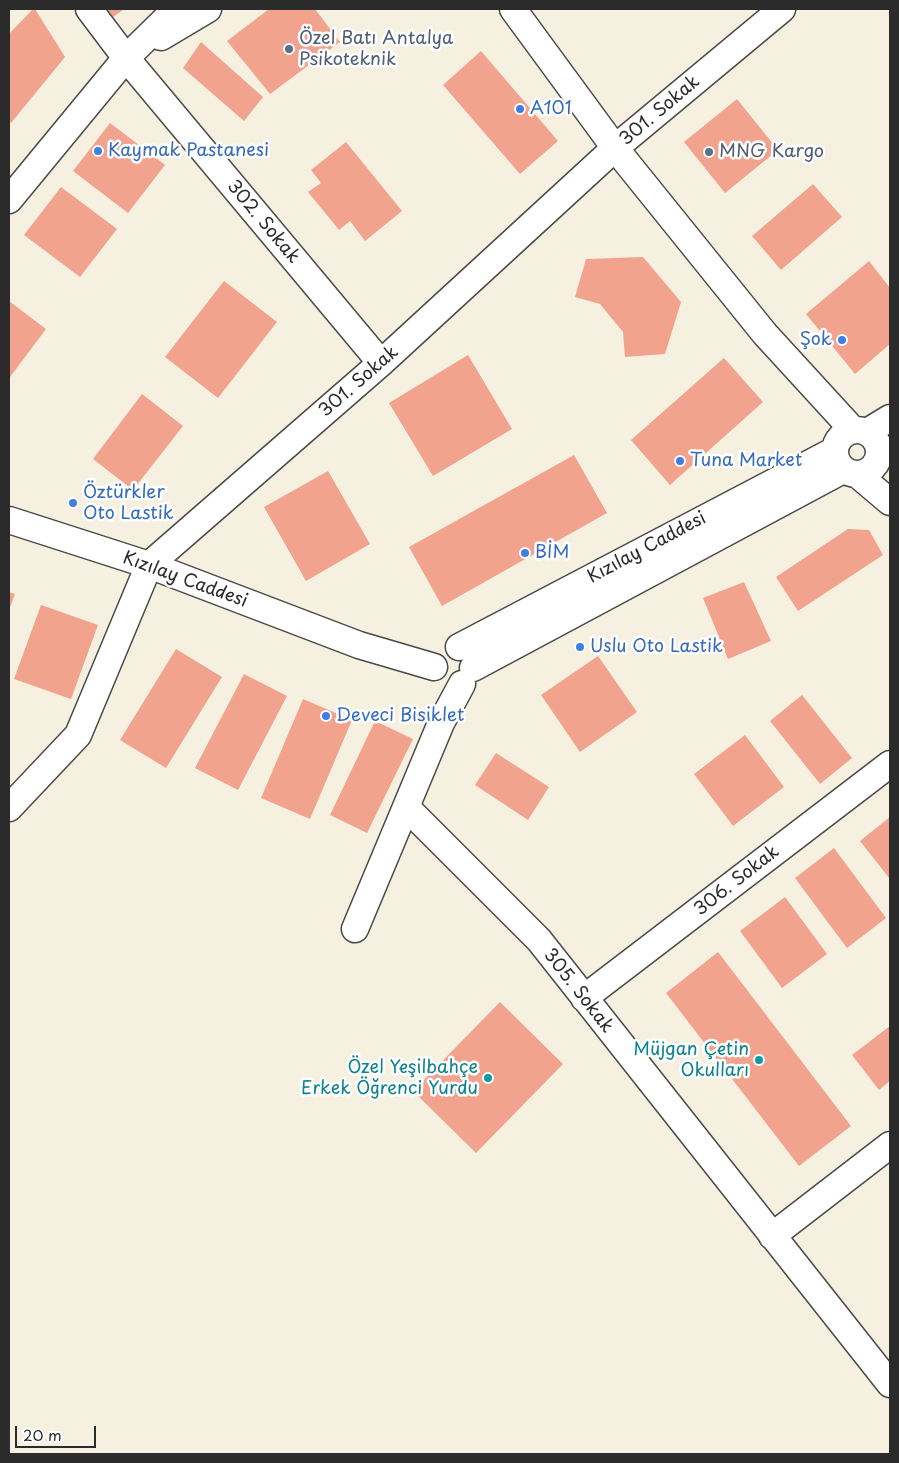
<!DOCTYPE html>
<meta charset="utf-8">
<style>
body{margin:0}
#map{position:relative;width:899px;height:1463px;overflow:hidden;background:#f6f0e1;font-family:"Playpen Sans",sans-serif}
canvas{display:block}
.frame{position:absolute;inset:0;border:10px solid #2b2b2b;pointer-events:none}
.scale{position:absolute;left:15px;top:1426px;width:81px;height:22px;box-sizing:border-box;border:2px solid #2b2b2b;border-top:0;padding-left:6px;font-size:15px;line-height:18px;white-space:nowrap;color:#2b2b2b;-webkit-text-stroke:4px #fff;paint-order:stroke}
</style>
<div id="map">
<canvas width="899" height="1463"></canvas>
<div class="frame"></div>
<div class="scale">20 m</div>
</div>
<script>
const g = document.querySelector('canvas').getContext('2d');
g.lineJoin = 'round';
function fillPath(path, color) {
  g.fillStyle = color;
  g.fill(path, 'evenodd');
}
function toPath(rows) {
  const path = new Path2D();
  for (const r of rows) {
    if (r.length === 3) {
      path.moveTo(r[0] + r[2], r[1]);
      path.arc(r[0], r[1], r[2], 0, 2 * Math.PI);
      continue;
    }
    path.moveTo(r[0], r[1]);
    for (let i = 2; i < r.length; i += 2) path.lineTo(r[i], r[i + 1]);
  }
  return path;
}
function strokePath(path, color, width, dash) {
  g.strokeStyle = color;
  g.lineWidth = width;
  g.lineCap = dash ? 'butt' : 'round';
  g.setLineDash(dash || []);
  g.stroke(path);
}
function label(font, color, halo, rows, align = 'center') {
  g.font = font + ' "Playpen Sans",sans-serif';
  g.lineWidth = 5;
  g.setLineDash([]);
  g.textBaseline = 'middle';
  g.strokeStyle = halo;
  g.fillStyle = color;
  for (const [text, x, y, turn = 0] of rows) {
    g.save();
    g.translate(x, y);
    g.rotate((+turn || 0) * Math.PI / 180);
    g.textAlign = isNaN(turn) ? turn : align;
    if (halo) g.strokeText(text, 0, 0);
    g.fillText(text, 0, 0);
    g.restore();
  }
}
const building = toPath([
 [33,9,35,9,65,57,11,123,9,121,9,34],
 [107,9,124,9,113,17],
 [269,9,315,9,340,42,270,94,227,41],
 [201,42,263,97,244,121,183,68],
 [481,51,558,141,520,174,443,85],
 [737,99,778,150,725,193,684,142],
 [110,123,165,165,128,213,73,171],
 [346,142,402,211,365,241,350,221,339,230,308,192,321,183,311,170],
 [813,184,842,217,781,270,752,236],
 [61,187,117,229,80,277,24,235],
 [643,257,681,302,665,354,625,357,623,332,600,304,575,297,586,259],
 [869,261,890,288,890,344,855,374,806,314],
 [224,281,277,322,218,398,165,357],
 [9,301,46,329,10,377,9,376],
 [468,355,512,429,433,476,389,403],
 [724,358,763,402,670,485,631,440],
 [142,394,183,426,133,490,93,459],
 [574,455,607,513,442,606,409,547],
 [328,471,370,544,306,581,264,507],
 [848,529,869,530,883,555,798,611,776,577],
 [744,582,771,641,728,659,703,598],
 [9,592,15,594,9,610],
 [41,605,98,625,71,699,14,679],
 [176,649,222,677,166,768,120,740],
 [598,656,637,712,580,752,541,695],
 [244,674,287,696,238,790,195,768],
 [802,695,852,758,820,784,770,721],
 [303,699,352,720,310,819,261,798],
 [375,721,413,739,367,833,330,815],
 [745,735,784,787,733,826,694,774],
 [496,753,549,787,528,820,475,785],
 [890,817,890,879,860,841],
 [834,848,886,918,847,948,795,878],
 [785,897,827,954,782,988,740,931],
 [718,952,851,1126,799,1166,666,993],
 [500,1002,563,1064,476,1153,413,1091],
 [890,1026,890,1081,879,1090,852,1055]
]);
const minor = toPath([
 [89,9,126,58,381,363],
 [513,9,615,148,765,334,853,430],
 [161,37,208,9],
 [9,200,126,58,176,9],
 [857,452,22],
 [867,432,890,418],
 [858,475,890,502],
 [9,520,149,565,359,645,434,667],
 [459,647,835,450],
 [473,668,843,470],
 [462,684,441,723,406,807,539,940,890,1384],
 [9,808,78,735,149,565,381,363,615,148,782,9],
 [355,929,406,807],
 [584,998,890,764],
 [772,1236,890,1145]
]);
const markers = [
 [289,49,5,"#5c6f8a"],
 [520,109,5,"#3f7fe0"],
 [98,151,5,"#3f7fe0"],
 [709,152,5,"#5c6f8a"],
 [842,340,5,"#3f7fe0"],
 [680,461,5,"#3f7fe0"],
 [73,503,5,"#3f7fe0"],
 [525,553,5,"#3f7fe0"],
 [580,647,5,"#3f7fe0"],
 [326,716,5,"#3f7fe0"],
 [759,1060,5,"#0f9aa8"],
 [488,1078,5,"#0f9aa8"]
];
const serviceNames = [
 ["Özel Batı Antalya",299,39],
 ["Psikoteknik",299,60],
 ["MNG Kargo",719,152]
];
const shopNames = [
 ["A101",530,109],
 ["Kaymak Pastanesi",108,151],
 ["Şok",832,340,"right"],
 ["Tuna Market",690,461],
 ["Öztürkler",83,493],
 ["Oto Lastik",83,514],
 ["BİM",535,553],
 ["Uslu Oto Lastik",590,647],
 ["Deveci Bisiklet",336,716]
];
const streetNames = [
 ["301. Sokak",660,111,-40],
 ["302. Sokak",263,222,50],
 ["301. Sokak",359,382,-41],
 ["Kızılay Caddesi",647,548,-28],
 ["Kızılay Caddesi",185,580,20],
 ["306. Sokak",737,881,-38],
 ["305. Sokak",578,991,52]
];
const cultureNames = [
 ["Müjgan Çetin",749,1050],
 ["Okulları",749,1071],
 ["Özel Yeşilbahçe",478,1068],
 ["Erkek Öğrenci Yurdu",478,1089]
];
fillPath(building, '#f1a38e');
strokePath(minor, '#494946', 29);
strokePath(minor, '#fff', 26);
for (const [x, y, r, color] of markers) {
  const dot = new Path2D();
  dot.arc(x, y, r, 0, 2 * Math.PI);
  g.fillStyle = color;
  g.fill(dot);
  strokePath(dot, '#fff', 2);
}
label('18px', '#4e5e75', '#fff', serviceNames, 'left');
label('18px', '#366cbe', '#fff', shopNames, 'left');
label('18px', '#2b2b2b', '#fff', streetNames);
label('18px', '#0d838f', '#fff', cultureNames, 'right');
</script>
